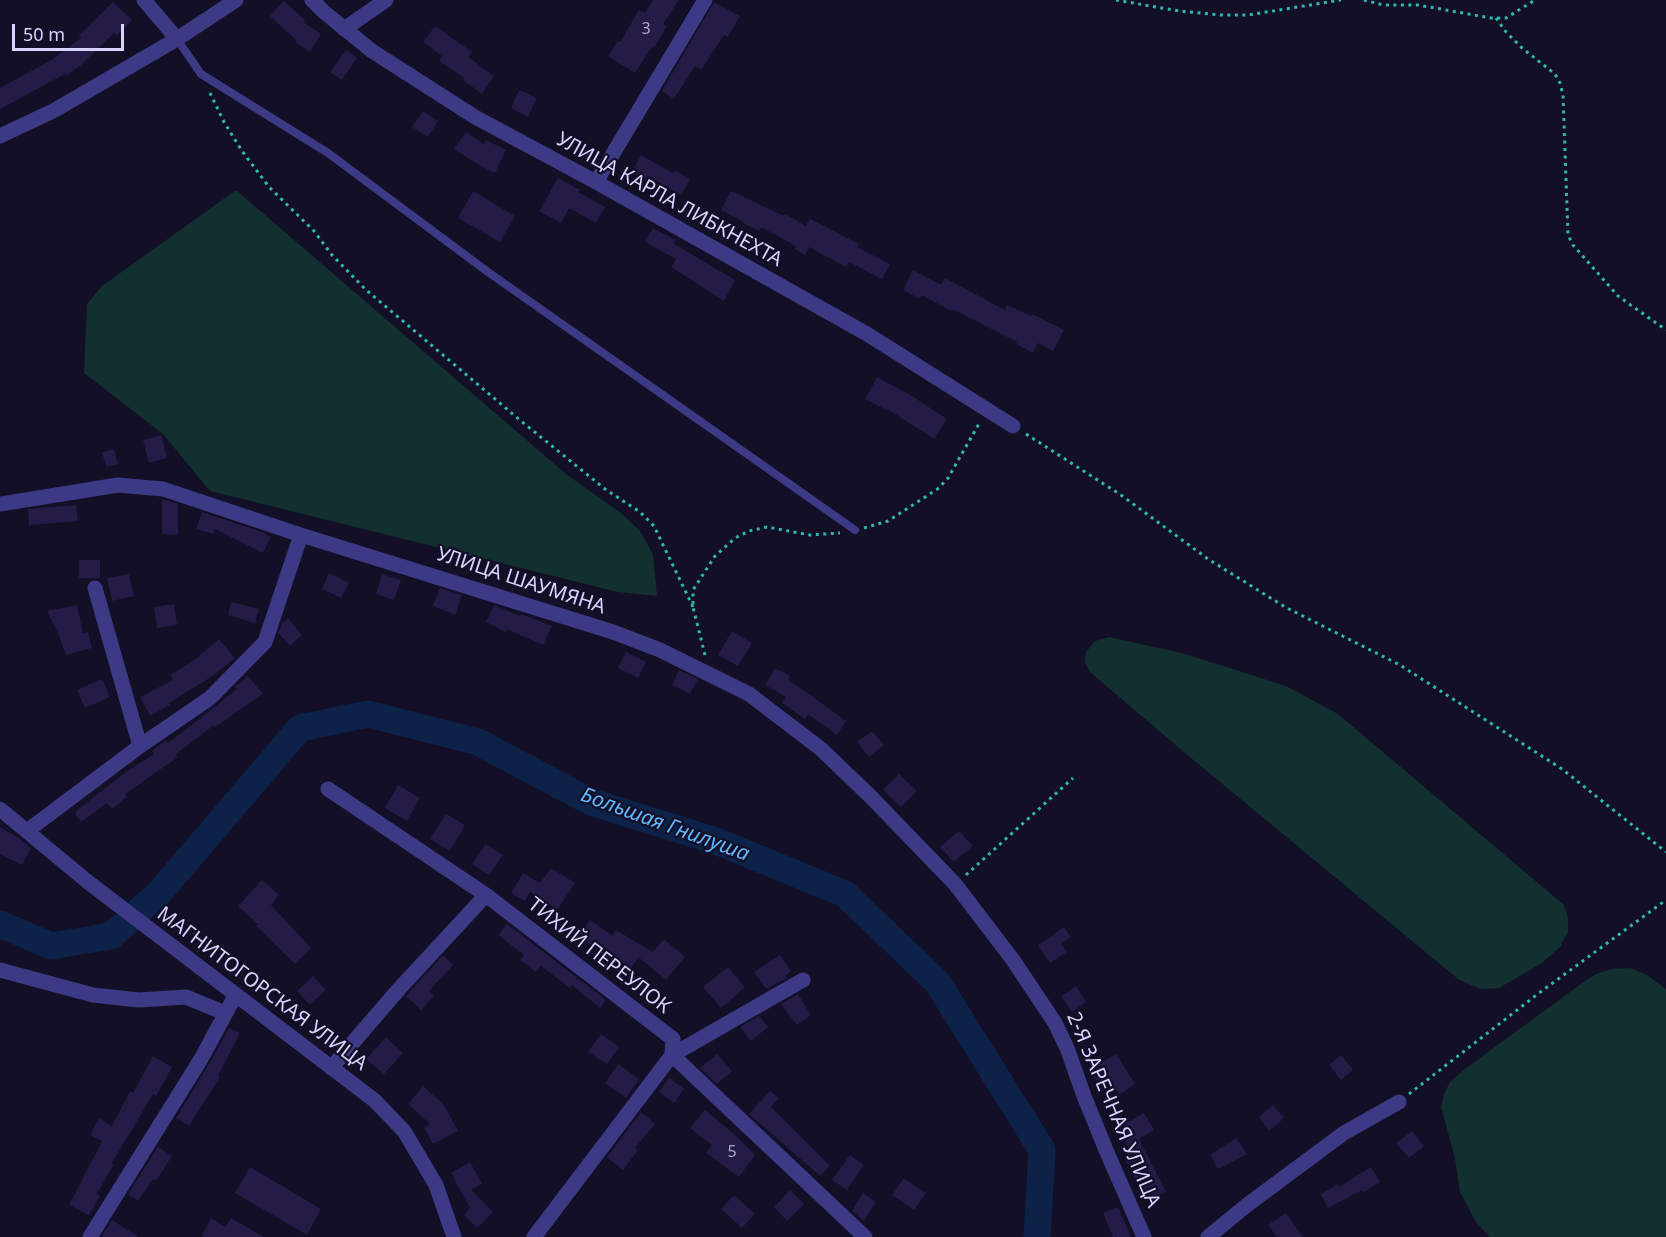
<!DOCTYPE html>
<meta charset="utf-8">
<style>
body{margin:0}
#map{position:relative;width:1666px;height:1237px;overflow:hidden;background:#130f26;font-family:"Noto Sans",sans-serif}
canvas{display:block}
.scale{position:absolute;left:12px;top:24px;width:112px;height:27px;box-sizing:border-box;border:3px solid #d9d4ff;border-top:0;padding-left:8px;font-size:18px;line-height:21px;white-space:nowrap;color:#d9d4ff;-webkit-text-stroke:4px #130f26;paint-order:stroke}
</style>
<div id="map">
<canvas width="1666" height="1237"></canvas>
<div class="scale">50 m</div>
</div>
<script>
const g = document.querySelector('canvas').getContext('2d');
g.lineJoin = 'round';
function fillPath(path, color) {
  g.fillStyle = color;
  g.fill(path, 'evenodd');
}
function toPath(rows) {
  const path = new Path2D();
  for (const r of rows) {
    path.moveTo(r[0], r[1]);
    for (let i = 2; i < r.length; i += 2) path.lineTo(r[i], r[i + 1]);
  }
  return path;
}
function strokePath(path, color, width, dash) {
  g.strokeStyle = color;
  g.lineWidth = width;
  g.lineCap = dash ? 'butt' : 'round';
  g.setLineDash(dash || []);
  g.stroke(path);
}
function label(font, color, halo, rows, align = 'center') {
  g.font = font + ' "Noto Sans",sans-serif';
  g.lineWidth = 4.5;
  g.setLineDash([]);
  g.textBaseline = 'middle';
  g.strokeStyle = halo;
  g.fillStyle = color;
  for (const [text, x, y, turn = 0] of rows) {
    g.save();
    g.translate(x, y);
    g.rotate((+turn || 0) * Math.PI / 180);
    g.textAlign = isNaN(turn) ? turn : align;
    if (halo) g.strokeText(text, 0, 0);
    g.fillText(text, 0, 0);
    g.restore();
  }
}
const green = toPath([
 [236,190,566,474,621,513,640,531,653,554,657,596,618,592,210,491,163,434,84,373,87,304,102,286],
 [1109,637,1182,653,1286,686,1338,714,1564,905,1568,918,1568,932,1560,947,1542,963,1499,988,1480,989,1458,979,1185,753,1090,672,1085,662,1086,652,1095,641],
 [1631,968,1647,975,1666,989,1666,1237,1490,1237,1476,1222,1460,1192,1455,1158,1441,1107,1444,1094,1450,1082,1465,1069,1578,986,1596,974,1612,969]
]);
const river = toPath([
 [0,924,51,946,111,936,159,893,300,728,368,714,478,742,591,802,716,841,845,894,937,982,1042,1150,1037,1237]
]);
const building = toPath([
 [653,0,679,0,663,24,667,26,654,48,652,47,635,73,608,56,618,41,620,42,639,10,645,13],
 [284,1,305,20,303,22,321,34,310,52,295,42,296,40,270,16],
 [113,2,132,20,117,36,114,33,81,65,66,76,65,74,0,109,0,88,53,59,81,38,79,35],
 [714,2,740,16,728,37,724,35,701,70,695,66,674,99,662,91],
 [435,26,472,52,468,57,494,76,482,94,463,80,464,78,439,61,442,56,423,42],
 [346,50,357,58,342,80,330,72],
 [519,90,537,98,528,117,511,108],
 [423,111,438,121,428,137,412,127],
 [466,132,484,144,486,140,506,150,495,173,477,164,454,149],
 [641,155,673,173,675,170,690,179,681,195,650,177,648,181,632,172],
 [558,178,580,190,578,192,605,207,596,223,569,208,561,223,539,211],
 [473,191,515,216,500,242,458,218],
 [731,191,784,216,785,214,806,226,810,219,859,244,857,247,890,264,882,279,849,262,846,267,809,247,805,255,795,249,796,246,761,227,759,231,743,223,744,222,721,210],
 [653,228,676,240,674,244,735,280,724,301,671,267,676,259,645,242],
 [913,270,941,285,945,278,1005,310,1007,305,1031,316,1032,314,1064,330,1053,351,1038,343,1033,353,1016,344,1017,342,952,309,951,311,922,295,920,299,903,290],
 [877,377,912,396,947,419,934,439,886,408,885,409,865,399],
 [161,435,167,458,149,463,143,440],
 [114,449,118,464,106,467,102,452],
 [162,499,178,504,178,535,162,534],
 [76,505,78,521,29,525,28,509],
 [202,512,262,532,271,537,263,553,215,529,213,534,196,529],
 [79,560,100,560,100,578,79,578],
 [329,573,349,583,341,598,322,589],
 [129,574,134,596,112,601,107,578],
 [382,574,401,580,394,600,376,594],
 [440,588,462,595,455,615,433,606],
 [231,602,259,609,255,623,228,615],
 [174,604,177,625,157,628,154,607],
 [77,605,83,633,88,632,92,648,66,655,59,637,60,637,47,611],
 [494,605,520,616,521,614,552,626,543,645,507,629,505,632,486,622],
 [288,618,302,635,290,646,278,633,282,624],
 [732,631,752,643,738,666,718,655],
 [219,639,235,658,211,677,169,703,170,705,150,716,140,697,173,680,170,675,194,660],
 [626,652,646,662,638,678,618,668],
 [775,668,790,676,788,679,846,721,837,735,808,714,805,719,782,703,786,697,765,685],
 [679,670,698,679,690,694,672,685],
 [248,676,263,694,215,727,214,725,176,754,178,757,125,794,127,797,112,809,107,803,81,822,75,814,77,810,126,772,154,754,152,751,166,740,168,743,216,706,237,689,235,687],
 [102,679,110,697,85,708,77,690],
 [872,731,884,745,869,757,857,742],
 [899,774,917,791,901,807,883,790],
 [398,785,420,798,407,821,385,808],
 [446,814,465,825,450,851,430,839],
 [0,827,19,838,31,848,22,865,0,854],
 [959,831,973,846,954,862,940,847],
 [486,844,503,855,489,875,472,864],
 [551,868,575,883,557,910,530,892,525,901,511,893,523,873,540,883],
 [262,880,279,895,271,905,311,948,295,964,256,926,258,924,238,906],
 [590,920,617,939,612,935,616,930,653,952,664,939,685,957,666,980,638,957,629,972,579,937],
 [507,924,606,1000,600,1008,572,985,570,988,541,966,536,972,520,960,524,955,498,935],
 [1064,927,1071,937,1061,944,1067,952,1050,963,1038,945],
 [443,955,453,965,429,991,434,996,421,1010,406,996],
 [780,955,791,971,785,976,787,978,766,989,754,972],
 [728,967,745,987,721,1008,703,987],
 [313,976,326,990,310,1005,297,991],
 [1076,986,1086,1002,1072,1012,1061,996],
 [798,994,811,1015,797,1025,781,1004],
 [759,1016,768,1027,751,1041,740,1027],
 [229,1028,240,1033,218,1076,220,1077,189,1126,176,1118,209,1064],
 [601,1034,619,1047,607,1064,588,1052],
 [386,1037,403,1053,384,1074,366,1059],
 [717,1054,732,1071,717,1084,700,1068],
 [1116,1054,1135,1084,1119,1095,1107,1077,1098,1082,1090,1070],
 [1341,1055,1353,1070,1341,1080,1329,1065],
 [153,1056,172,1067,156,1096,153,1094,112,1163,114,1164,97,1194,100,1196,89,1215,69,1205,102,1141,90,1135,99,1118,112,1126,130,1091,133,1093],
 [618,1064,639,1079,626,1098,605,1083],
 [669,1078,684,1089,674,1103,659,1092],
 [423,1086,444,1105,458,1131,433,1144,424,1128,430,1124,408,1104],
 [770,1091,779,1098,771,1107,830,1166,820,1176,749,1114],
 [1273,1105,1284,1118,1269,1131,1259,1117],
 [705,1110,734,1134,755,1155,739,1177,706,1153,712,1145,690,1128],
 [641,1112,655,1124,635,1148,638,1150,623,1170,607,1157],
 [1144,1113,1154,1130,1139,1139,1166,1192,1146,1201,1126,1161,1134,1158,1117,1128],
 [1412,1131,1424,1146,1409,1158,1396,1143],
 [1236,1138,1247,1154,1218,1169,1210,1155],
 [158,1147,172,1156,156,1181,153,1179,138,1201,128,1194],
 [850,1155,864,1165,847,1190,832,1180],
 [470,1162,482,1184,471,1190,493,1212,477,1228,464,1215,470,1208,451,1173],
 [250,1167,321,1209,307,1235,235,1193],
 [1371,1167,1380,1182,1364,1192,1362,1190,1328,1208,1321,1194,1338,1184,1339,1187],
 [904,1178,926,1193,914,1210,892,1195],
 [790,1190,804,1204,787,1221,774,1207],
 [863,1193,876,1202,864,1221,852,1211],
 [734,1195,755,1214,742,1228,721,1209],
 [1118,1207,1131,1237,1113,1237,1103,1213],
 [1286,1213,1303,1237,1277,1237,1268,1225],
 [211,1218,226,1227,231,1218,264,1237,201,1237],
 [112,1220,139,1237,101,1237]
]);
const path = toPath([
 [1116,0,1179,11,1220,15,1248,15,1341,0],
 [1364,0,1383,5,1418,5,1491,18,1506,18,1535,0],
 [1496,18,1506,32,1522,48,1555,74,1560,83,1563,95,1568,235,1573,245,1618,296,1666,330],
 [210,93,224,122,242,151,269,187,314,231,332,255,365,289,521,421,605,489,640,512,654,526,693,607],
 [1026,434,1121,495,1208,559,1285,607,1400,665,1562,769,1666,852],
 [864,528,888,521,939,488,948,478,980,422],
 [705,655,693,607,693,590,715,556,735,538,749,531,767,527,810,535,840,533],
 [966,875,1073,778],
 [1409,1094,1539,993,1666,900]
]);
const lane = toPath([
 [177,39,201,74,328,153,488,272,855,530]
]);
const street = toPath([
 [144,0,177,39],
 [312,0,324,12,372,51,475,117,596,182,867,334,1013,426],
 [344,29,386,0],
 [0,136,55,110,177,39,236,0],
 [596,182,705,0],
 [0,504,118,485,163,489,301,535,613,632,660,650,749,694,821,749,871,797,955,884,1013,960,1055,1023,1067,1048,1084,1096,1106,1150,1144,1237],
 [95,588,140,746],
 [328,789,486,895,673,1039,672,1055,865,1237],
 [0,809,88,882,374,1100,404,1131,436,1185,454,1237],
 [27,831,140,746,210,698,265,642,301,535],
 [0,970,93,995,139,1000,186,997,225,1013],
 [331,1068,399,989,486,895],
 [90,1237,201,1059,235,996],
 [534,1237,672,1055,803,980],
 [1208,1237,1247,1205,1344,1133,1399,1102]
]);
const numberNames = [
 ["3",646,29],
 ["5",732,1152]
];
const streetNames = [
 ["УЛИЦА КАРЛА ЛИБКНЕХТА",669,200,29],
 ["УЛИЦА ШАУМЯНА",521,581,18],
 ["ТИХИЙ ПЕРЕУЛОК",599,956,38],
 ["МАГНИТОГОРСКАЯ УЛИЦА",262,989,37],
 ["2-Я ЗАРЕЧНАЯ УЛИЦА",1113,1110,67]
];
const waterNames = [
 ["Большая Гнилуша",665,825,20]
];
fillPath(green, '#12302f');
strokePath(river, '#0c2248', 27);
fillPath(building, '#241b47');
strokePath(path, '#2fb8b0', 3, [3, 4.5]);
strokePath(lane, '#3d3a85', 8);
strokePath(street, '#3d3a85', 15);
label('16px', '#aca6d1', null, numberNames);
label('20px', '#d9d4ff', '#130f26', streetNames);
label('italic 21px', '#62b6ff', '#130f26', waterNames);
</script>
